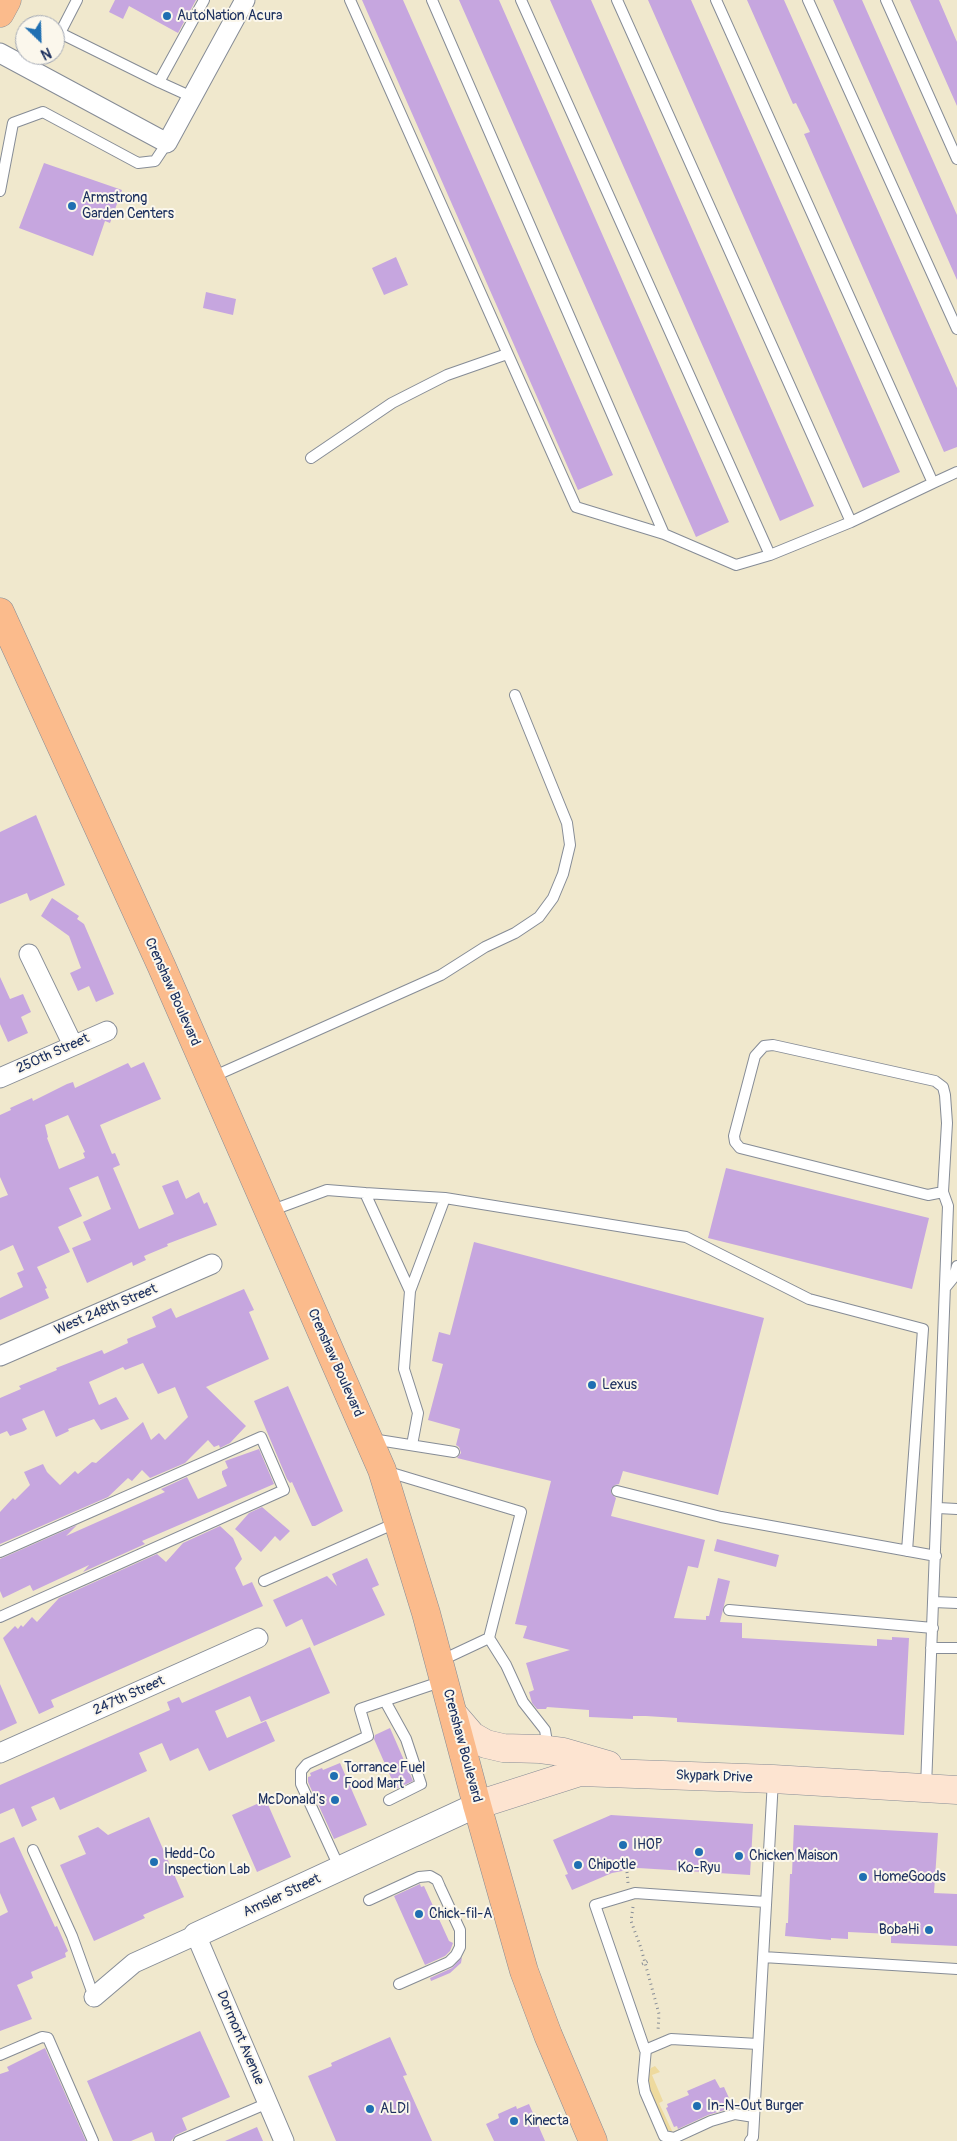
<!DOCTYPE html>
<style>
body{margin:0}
#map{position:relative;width:957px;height:2141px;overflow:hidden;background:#f0e8cd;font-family:Pangolin,sans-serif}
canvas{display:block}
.north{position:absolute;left:15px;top:15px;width:50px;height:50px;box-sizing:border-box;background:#fbf7ec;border:1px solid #a1a7b3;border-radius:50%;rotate:156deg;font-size:14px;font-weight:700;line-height:20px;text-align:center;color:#1b2f5e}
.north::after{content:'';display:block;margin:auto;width:18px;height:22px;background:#1f6fb2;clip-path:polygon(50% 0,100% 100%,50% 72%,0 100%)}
</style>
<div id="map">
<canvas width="957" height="2141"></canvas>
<div class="north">N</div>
</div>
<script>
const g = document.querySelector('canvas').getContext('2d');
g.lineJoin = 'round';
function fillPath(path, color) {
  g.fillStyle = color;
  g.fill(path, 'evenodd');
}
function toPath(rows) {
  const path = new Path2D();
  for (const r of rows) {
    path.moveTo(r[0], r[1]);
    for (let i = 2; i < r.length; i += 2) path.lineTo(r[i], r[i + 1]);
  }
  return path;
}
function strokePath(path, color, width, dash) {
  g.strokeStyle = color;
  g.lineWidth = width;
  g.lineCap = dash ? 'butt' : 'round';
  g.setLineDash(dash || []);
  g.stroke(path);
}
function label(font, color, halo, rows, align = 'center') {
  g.font = font + ' Pangolin,sans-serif';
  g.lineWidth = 4;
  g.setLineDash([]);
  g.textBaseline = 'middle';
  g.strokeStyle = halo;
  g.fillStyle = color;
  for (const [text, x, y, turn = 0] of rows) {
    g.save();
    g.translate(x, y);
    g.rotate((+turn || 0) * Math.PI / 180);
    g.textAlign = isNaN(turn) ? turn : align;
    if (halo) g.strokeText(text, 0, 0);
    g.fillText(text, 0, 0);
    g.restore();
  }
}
const sand = toPath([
 [655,2066,660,2072,652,2075,663,2101,659,2103,673,2133,666,2129,650,2094,648,2074,651,2068]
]);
const building = toPath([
 [115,0,196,0,178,33,129,6,123,19,109,12],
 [362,0,403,0,613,475,578,490],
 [459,0,499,0,729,522,696,537],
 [550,0,591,0,814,506,780,521],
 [648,0,691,0,900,472,863,488],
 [747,0,784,0,957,388,957,447,944,452,804,134,810,132,796,103,793,104],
 [833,0,862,0,957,215,957,280],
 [910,0,939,0,957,42,957,106],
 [44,163,122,190,110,223,105,221,93,256,19,228],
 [396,257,408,285,384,295,372,268],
 [206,292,236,299,233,315,203,308],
 [36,815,65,885,30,901,27,893,0,904,0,832],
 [52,898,79,916,77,919,84,924,114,994,96,1002,89,986,78,991,70,973,81,968,69,936,41,916],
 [0,977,10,999,23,994,31,1012,21,1017,28,1033,8,1042,0,1024],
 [144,1062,161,1099,100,1125,112,1154,115,1153,120,1165,113,1168,139,1229,174,1214,162,1186,178,1180,186,1199,199,1192,204,1204,207,1202,217,1225,167,1244,168,1246,144,1256,146,1260,133,1266,132,1262,87,1283,72,1248,91,1240,83,1222,111,1209,98,1176,69,1188,82,1216,58,1227,70,1252,37,1267,47,1288,45,1289,49,1298,0,1320,0,1298,23,1287,17,1273,24,1270,13,1245,0,1251,0,1198,8,1195,0,1177,0,1115,11,1110,10,1108,32,1098,33,1101,67,1084,73,1082,75,1088,128,1063,131,1068],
 [68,1115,85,1152,83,1153,85,1158,59,1169,47,1138,48,1137,45,1125],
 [726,1168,929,1218,912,1289,708,1238],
 [474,1242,764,1318,718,1495,623,1471,619,1484,615,1485,611,1489,611,1493,616,1498,611,1516,705,1540,698,1568,688,1566,674,1618,706,1620,706,1616,709,1616,718,1578,730,1581,720,1622,742,1623,742,1638,877,1646,877,1639,892,1640,892,1637,909,1638,904,1735,677,1722,677,1718,646,1716,633,1716,633,1719,589,1717,589,1710,547,1707,546,1709,537,1709,532,1703,529,1692,534,1690,526,1663,570,1650,523,1638,527,1626,515,1624,551,1481,457,1458,461,1453,459,1447,456,1445,460,1429,428,1420,443,1364,432,1361,439,1332,450,1335],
 [244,1289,254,1310,249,1312,269,1359,206,1387,246,1426,230,1443,220,1448,219,1445,214,1447,208,1440,185,1463,150,1478,142,1470,132,1481,128,1478,108,1497,0,1544,0,1512,13,1498,15,1500,30,1485,24,1472,43,1464,47,1472,60,1485,75,1471,78,1474,92,1462,96,1463,143,1422,151,1440,159,1433,165,1440,188,1417,175,1387,158,1394,143,1363,125,1370,123,1367,89,1382,99,1405,116,1397,129,1419,101,1430,94,1419,68,1429,69,1431,56,1437,44,1410,22,1419,27,1429,24,1431,10,1436,7,1431,0,1434,0,1398,21,1389,19,1386,57,1370,56,1368,102,1350,104,1354,128,1343,127,1339,156,1327,152,1317,171,1308,176,1318],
 [288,1386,343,1511,315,1526,312,1526,292,1482,290,1483,287,1479,254,1401],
 [259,1449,274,1484,142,1541,145,1544,83,1572,89,1565,33,1591,30,1585,3,1598,0,1591,0,1559,77,1525,66,1536,165,1492,161,1489,187,1477,198,1499,227,1486,222,1474,222,1471,228,1468,225,1461],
 [262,1507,290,1531,280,1541,275,1536,261,1552,235,1529,249,1513],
 [220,1526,233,1538,242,1559,235,1568,243,1586,252,1582,263,1606,51,1700,54,1707,39,1714,3,1638,15,1626,18,1629,21,1625,23,1627,32,1617,37,1622,59,1598,157,1554,166,1562,183,1543],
 [717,1539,779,1555,776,1567,714,1551],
 [367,1558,379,1585,372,1588,385,1615,314,1646,302,1619,286,1627,273,1600,327,1576,337,1586,332,1574],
 [310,1647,330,1693,261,1722,250,1696,215,1711,227,1738,266,1721,275,1741,209,1771,198,1748,170,1761,162,1743,139,1753,147,1771,60,1810,54,1797,31,1807,37,1820,22,1827,14,1808,0,1814,0,1785,170,1710,167,1702,179,1697,182,1703],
 [0,1684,17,1723,0,1731],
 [390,1728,413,1781,396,1789,374,1739,375,1735],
 [340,1763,367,1825,334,1839,308,1782,308,1777,311,1776,310,1773,322,1768,323,1770],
 [266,1800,291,1857,257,1872,232,1815],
 [611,1815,753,1824,750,1875,638,1868,612,1873,572,1890,565,1875,568,1874,553,1840],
 [149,1817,184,1897,143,1915,145,1918,94,1941,60,1865,86,1854,78,1836,98,1827,108,1835],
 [794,1825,938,1833,934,1893,957,1894,957,1946,891,1943,891,1934,848,1932,848,1939,831,1938,831,1940,785,1936,786,1923,788,1923,790,1874,792,1874],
 [14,1837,55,1927,57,1926,68,1951,65,1953,66,1957,31,1972,33,1978,17,1985,32,2019,0,2031,0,1916,8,1912,0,1893,0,1843],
 [420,1884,421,1887,424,1886,449,1941,453,1943,450,1951,445,1956,425,1965,394,1896],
 [462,1957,461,1963,450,1973,431,1981,430,1978,452,1968],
 [200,2031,230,2097,182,2118,187,2130,176,2135,171,2141,155,2141,152,2132,131,2141,113,2141,87,2081],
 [390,2037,407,2075,403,2076,432,2141,336,2141,308,2076,332,2066,331,2063],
 [45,2048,86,2141,0,2141,0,2074,9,2071,7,2067],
 [715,2079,720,2088,724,2087,729,2098,725,2100,728,2109,708,2115,678,2129,677,2126,674,2127,666,2108,668,2107,667,2104,689,2095,687,2091],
 [529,2104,545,2141,494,2141,486,2124,499,2118,498,2114,516,2106,517,2109],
 [257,2127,263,2141,225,2141]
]);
const path = toPath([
 [627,1872,628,1883],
 [633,1907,631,1921,641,1948,659,2014,658,2031],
 [642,1964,651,1960]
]);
const service = toPath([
 [77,0,60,33,159,82,204,0],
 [350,0,576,507,664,534,432,0],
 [521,0,770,555,736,565,664,534],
 [617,0,851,522,770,555],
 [716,0,933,483,851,522],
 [808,0,957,329],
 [886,0,957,159],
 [159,82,192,97],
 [0,191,13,123,43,112,138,163,155,161,167,143],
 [311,458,392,403,447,375,507,354],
 [933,483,957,472],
 [210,1078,441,975,485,947,515,933,539,917,553,898,563,874,570,845,567,823,515,695],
 [270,1211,327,1190,365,1193],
 [945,1288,954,1277,957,1266],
 [410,1291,365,1193,445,1198],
 [372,1439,454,1452],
 [412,1445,418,1413,404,1369,410,1291,445,1198,686,1237,809,1299,923,1329,907,1551],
 [385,1471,521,1512,489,1638,506,1665,523,1702,545,1730,548,1748],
 [617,1491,721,1517,936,1556],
 [938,1508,957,1509],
 [0,1552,261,1437,284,1490,0,1617],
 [264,1581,398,1522],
 [934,1602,957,1603],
 [729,1610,933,1628],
 [931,1648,957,1648],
 [440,1661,489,1638],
 [385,1701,406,1739,421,1784,389,1800],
 [926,1787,948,1206,943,1192,947,1123,945,1095,943,1087,935,1081,773,1045,764,1046,755,1056,734,1136,735,1142,740,1148,928,1195,943,1192],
 [33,1850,72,1936,94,1997],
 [340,1869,301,1784,301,1771,307,1764,368,1736,360,1709,443,1681],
 [369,1900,419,1877,430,1876,437,1880,440,1887,460,1930,460,1947,456,1955,449,1962,399,1984],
 [763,1957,957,1969],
 [758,2044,671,2039,645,2050,595,1905,635,1893,766,1902],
 [646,2049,643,2081,645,2092,664,2136,674,2138,711,2121,735,2114,754,2117],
 [0,2055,42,2037,48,2038,93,2141],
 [179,2141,268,2103],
 [750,2141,753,2137,773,1780]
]);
const minor = toPath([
 [0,53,167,143,245,0],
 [29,954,73,1045],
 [0,1078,107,1031],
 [0,1356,212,1264],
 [0,1753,258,1638],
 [94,1997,134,1963,196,1935,284,2141]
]);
const tertiary = toPath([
 [196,1935,477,1805]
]);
const secondary = toPath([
 [454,1715,472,1736,486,1744,503,1748,540,1749,563,1752,608,1765],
 [477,1805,580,1772,773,1779,957,1790]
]);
const primary = toPath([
 [0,13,7,0],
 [0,612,161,965,382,1470,426,1613,477,1805,524,1971,548,2035,593,2141]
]);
const markers = [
 [167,16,5,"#1f6fb2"],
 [72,206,5,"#1f6fb2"],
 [592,1385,5,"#1f6fb2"],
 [334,1776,5,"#1f6fb2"],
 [335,1800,5,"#1f6fb2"],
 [623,1845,5,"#1f6fb2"],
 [699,1852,5,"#1f6fb2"],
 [739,1856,5,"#1f6fb2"],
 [154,1862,5,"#1f6fb2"],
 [578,1865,5,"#1f6fb2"],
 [863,1877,5,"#1f6fb2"],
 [419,1914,5,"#1f6fb2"],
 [929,1930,5,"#1f6fb2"],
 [697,2106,5,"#1f6fb2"],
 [370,2109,5,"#1f6fb2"],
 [514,2121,5,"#1f6fb2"]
];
const poiNames = [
 ["AutoNation Acura",177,16],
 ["Armstrong",82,198],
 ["Garden Centers",82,214],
 ["Lexus",602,1385],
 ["Torrance Fuel",344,1768],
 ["Food Mart",344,1784],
 ["McDonald's",325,1800,"right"],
 ["IHOP",633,1845],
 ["Hedd-Co",164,1854],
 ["Inspection Lab",164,1870],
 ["Chicken Maison",749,1856],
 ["Chipotle",588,1865],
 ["Ko-Ryu",699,1868,"center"],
 ["HomeGoods",873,1877],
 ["Chick-fil-A",429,1914],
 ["BobaHi",919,1930,"right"],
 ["In-N-Out Burger",707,2106],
 ["ALDI",380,2109],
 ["Kinecta",524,2121]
];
const streetNames = [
 ["Crenshaw Boulevard",172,992,66],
 ["250th Street",53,1054,-24],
 ["West 248th Street",106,1310,-23],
 ["Crenshaw Boulevard",335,1363,66],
 ["247th Street",129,1696,-24],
 ["Crenshaw Boulevard",462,1746,75],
 ["Skypark Drive",714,1777,2],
 ["Amsler Street",282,1896,-25],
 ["Dormont Avenue",240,2038,67]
];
fillPath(sand, '#eeda9e');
fillPath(building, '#c6a6df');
strokePath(service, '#868c96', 12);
strokePath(minor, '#868c96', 21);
strokePath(tertiary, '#868c96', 26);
strokePath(secondary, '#868c96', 29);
strokePath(primary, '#868c96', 29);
strokePath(path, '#868c96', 3, [1, 4]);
strokePath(service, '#fff', 10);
strokePath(minor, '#fff', 19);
strokePath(tertiary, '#fff', 24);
strokePath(secondary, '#fde4d1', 28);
strokePath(primary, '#fbbb8c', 28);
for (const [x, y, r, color] of markers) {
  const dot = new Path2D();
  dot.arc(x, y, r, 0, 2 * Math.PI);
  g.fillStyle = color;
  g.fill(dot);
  strokePath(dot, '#fbf7ec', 2);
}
label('14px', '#1b2f5e', '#fbf7ec', poiNames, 'left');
label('14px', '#1b2f5e', '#fbf7ec', streetNames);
</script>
